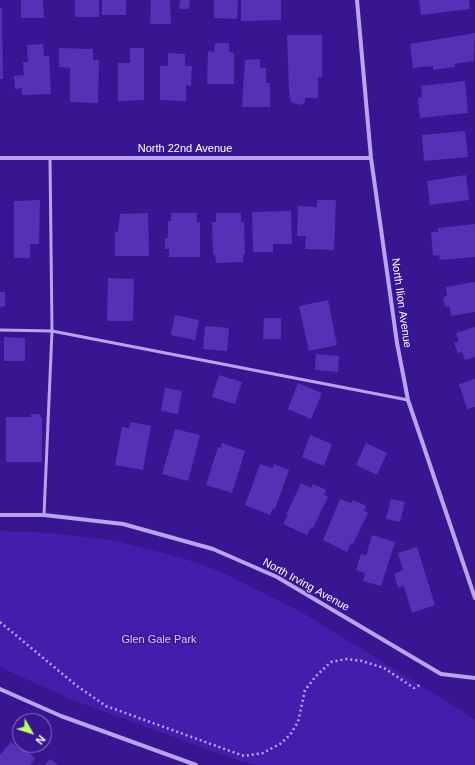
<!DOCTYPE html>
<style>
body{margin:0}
#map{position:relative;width:475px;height:765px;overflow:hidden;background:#381692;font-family:Arial,sans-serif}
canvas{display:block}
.north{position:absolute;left:12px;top:713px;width:40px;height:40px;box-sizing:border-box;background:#381692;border:1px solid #8873be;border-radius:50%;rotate:129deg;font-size:11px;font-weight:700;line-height:16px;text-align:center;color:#fff}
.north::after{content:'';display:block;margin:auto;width:14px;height:18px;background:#bdff64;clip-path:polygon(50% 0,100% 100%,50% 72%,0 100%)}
</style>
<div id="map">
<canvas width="475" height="765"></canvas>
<div class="north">N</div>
</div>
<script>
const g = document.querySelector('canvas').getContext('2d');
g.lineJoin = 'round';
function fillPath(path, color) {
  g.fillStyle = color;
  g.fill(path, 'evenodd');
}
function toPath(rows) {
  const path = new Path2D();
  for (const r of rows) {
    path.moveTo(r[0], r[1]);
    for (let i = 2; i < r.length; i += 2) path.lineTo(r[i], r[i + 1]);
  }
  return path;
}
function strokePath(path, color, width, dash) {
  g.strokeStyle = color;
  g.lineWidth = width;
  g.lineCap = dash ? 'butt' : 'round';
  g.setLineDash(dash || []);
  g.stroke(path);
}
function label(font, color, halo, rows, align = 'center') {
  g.font = font + ' Arial,sans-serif';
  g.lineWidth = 3;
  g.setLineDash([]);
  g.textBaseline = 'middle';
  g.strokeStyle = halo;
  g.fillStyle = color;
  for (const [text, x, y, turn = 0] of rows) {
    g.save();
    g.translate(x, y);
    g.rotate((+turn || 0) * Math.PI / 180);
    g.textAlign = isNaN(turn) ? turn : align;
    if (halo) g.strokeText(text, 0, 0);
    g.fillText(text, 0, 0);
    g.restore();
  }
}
const green = toPath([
 [0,531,51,533,116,541,182,558,222,572,303,613,475,719,475,765,258,765,240,761,70,699,0,667]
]);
const building = toPath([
 [21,0,43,0,44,18,21,18],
 [75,0,99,0,99,17,75,17],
 [102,0,126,0,126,15,102,15],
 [151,0,170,0,171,24,150,24],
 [180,0,190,0,189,9,179,9],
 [214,0,238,0,237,19,214,18],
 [241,0,281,0,281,20,241,21],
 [419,0,469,0,470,9,421,15],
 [0,8,2,8,3,79,0,79],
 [475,33,474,61,454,64,455,67,433,70,433,66,413,68,410,44],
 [287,35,322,35,322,77,318,77,318,98,305,98,305,103,299,105,291,102,289,91],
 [215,43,229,43,229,52,234,53,234,84,207,84,208,51,214,52],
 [43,44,44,56,49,56,51,94,22,95,22,88,15,89,14,76,24,75,23,62,28,62,27,45],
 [59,48,93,49,93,60,99,60,98,103,70,102,70,68,59,67],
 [130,48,144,48,144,100,118,101,118,63,130,63],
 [168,53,185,54,185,66,192,66,191,86,186,85,186,101,160,100,160,66,168,66],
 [260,59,260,68,266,68,266,83,270,83,270,107,242,107,245,60],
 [465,81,468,113,420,118,418,98,422,97,421,86],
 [465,131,468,157,424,161,422,135],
 [466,175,469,200,430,205,427,181],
 [40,200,39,244,30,244,30,258,14,258,14,201],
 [317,200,336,200,334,250,305,249,306,236,297,236,298,206,317,207],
 [291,211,292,244,273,244,273,252,253,252,252,212],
 [148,213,149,256,115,256,115,232,118,232,120,214],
 [171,213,197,213,197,222,200,222,200,257,169,257,169,249,165,249,165,238,168,238,168,221,171,221],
 [216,213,241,213,241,222,244,222,245,254,243,255,243,262,216,263,215,254,213,255,212,222,216,222],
 [475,224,475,257,440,260,439,255,433,256,431,232,438,232,438,228],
 [108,278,134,279,133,321,107,321],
 [475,282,475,312,451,316,449,306,445,307,443,297,447,296,446,287],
 [0,292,5,292,5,306,0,307],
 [328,300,337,345,309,351,299,306],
 [175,315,199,320,195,340,171,335],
 [264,318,281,318,281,339,263,339],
 [205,326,229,328,227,351,203,349],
 [475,327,475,357,465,360,462,352,458,353,454,343,459,341,456,333],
 [4,337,25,338,25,361,4,361],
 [316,354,339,356,338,372,315,370],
 [219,375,242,382,235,404,212,397],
 [475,379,475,407,467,409,459,384],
 [298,383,322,393,311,419,288,409],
 [165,388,182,391,178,414,161,411],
 [31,414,40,414,40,417,42,417,42,462,6,462,6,417,31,417],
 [131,422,151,426,143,470,115,465,122,427,129,428],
 [175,429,200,435,188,481,162,474],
 [310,435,332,444,324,466,302,457],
 [222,443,245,451,232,493,206,485,218,447,221,448],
 [366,443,387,453,377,475,356,465],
 [260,464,273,468,274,464,289,470,275,509,273,508,270,515,245,505],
 [301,483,311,488,313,484,326,490,324,495,328,497,313,528,311,527,307,535,283,524,288,515,286,515],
 [340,499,351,503,353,500,366,506,364,511,368,513,353,544,351,543,347,552,323,540],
 [391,499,405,502,400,522,386,519],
 [372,535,395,542,381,586,363,581,365,573,356,570,361,554,366,556],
 [417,547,435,605,412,613,404,586,398,588,394,574,403,570,398,553],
 [11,742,20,750,22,747,35,758,30,765,0,765,0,755],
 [50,759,58,765,45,765]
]);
const path = toPath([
 [0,622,77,686,106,706,244,756,263,753,280,744,290,735,298,722,305,690,316,676,331,662,346,659,362,661,384,668,414,688,422,684]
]);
const service = toPath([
 [0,330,52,331,408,400],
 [44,515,52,331,50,158]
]);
const minor = toPath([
 [357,0,371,158,397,343,408,400,475,598],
 [0,158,371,158],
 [0,515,44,515,123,524,213,549,277,577,441,674,475,678],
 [0,689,61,716,196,765]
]);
const streetNames = [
 ["North 22nd Avenue",185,149],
 ["North Ilion Avenue",401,303,82],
 ["North Irving Avenue",306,585,29]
];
const parkNames = [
 ["Glen Gale Park",159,640]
];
fillPath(green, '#431eac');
fillPath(building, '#5531b6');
strokePath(path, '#b8a4f1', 2.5, [2, 3]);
strokePath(service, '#b8a4f1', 3);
strokePath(minor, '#b8a4f1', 4);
label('11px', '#fff', '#381692', streetNames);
label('11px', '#d8cbfc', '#381692', parkNames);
</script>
